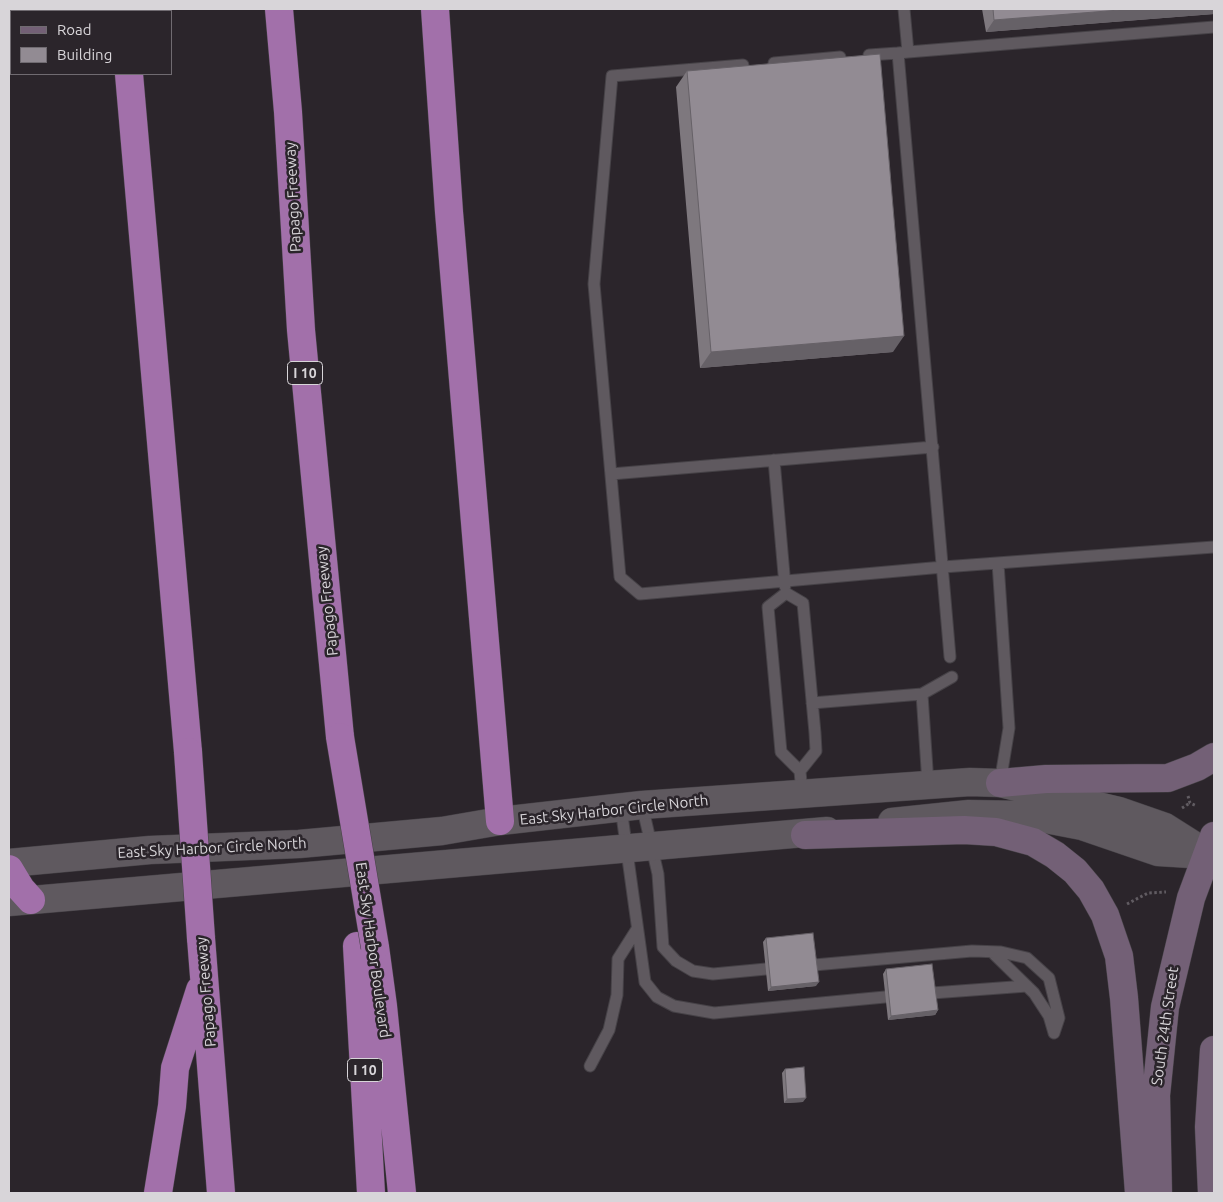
<!DOCTYPE html>
<style>
body{margin:0}
#map{position:relative;width:1223px;height:1202px;overflow:hidden;background:#2b252b;font-family:Ubuntu,sans-serif}
canvas{display:block}
.frame{position:absolute;inset:0;border:10px solid #d8d5d9;pointer-events:none}
.legend{position:absolute;left:10px;top:10px;width:162px;height:65px;box-sizing:border-box;background:#2b252b;border:1px solid #706b71;margin:0;padding:6px 9px;list-style:none;font-size:15px;color:#d8d5d9}
.legend li{display:flex;align-items:center;gap:10px;height:25px}
.legend b{width:25px;border:1px solid #706b71}
</style>
<div id="map">
<canvas width="1223" height="1202"></canvas>
<div class="frame"></div>
<ul class="legend">
<li><b style="height:6px;background:#736076"></b>Road</li>
<li><b style="height:14px;background:#928b93"></b>Building</li>
</ul>
</div>
<script>
const g = document.querySelector('canvas').getContext('2d');
g.lineJoin = 'round';
function toPath(rows) {
  const path = new Path2D();
  for (const r of rows) {
    path.moveTo(r[0], r[1]);
    for (let i = 2; i < r.length; i += 2) path.lineTo(r[i], r[i + 1]);
  }
  return path;
}
function strokePath(path, color, width, dash) {
  g.strokeStyle = color;
  g.lineWidth = width;
  g.lineCap = dash ? 'butt' : 'round';
  g.setLineDash(dash || []);
  g.stroke(path);
}
function fillPath(path, color) {
  g.fillStyle = color;
  g.fill(path, 'evenodd');
}
function label(font, color, halo, rows, align = 'center') {
  g.font = font + ' Ubuntu,sans-serif';
  g.lineWidth = 5;
  g.setLineDash([]);
  g.textBaseline = 'middle';
  g.strokeStyle = halo;
  g.fillStyle = color;
  for (const [text, x, y, turn = 0] of rows) {
    g.save();
    g.translate(x, y);
    g.rotate((+turn || 0) * Math.PI / 180);
    g.textAlign = isNaN(turn) ? turn : align;
    if (halo) g.strokeText(text, 0, 0);
    g.fillText(text, 0, 0);
    g.restore();
  }
}
const path = toPath([
 [1188,796,1190,803,1197,806],
 [1182,808,1190,803],
 [1127,904,1148,893,1166,892]
]);
const service = toPath([
 [904,9,908,52,898,53,950,657],
 [908,52,1214,27],
 [869,55,898,53],
 [774,63,840,57],
 [743,65,612,76,594,284,620,577,640,594,943,567,1214,547],
 [774,460,785,586],
 [611,474,933,447],
 [998,563,1009,728,1000,783],
 [786,593,768,607,781,752,800,771,802,794],
 [786,593,803,603,815,733,816,751,800,771],
 [922,694,928,784],
 [812,703,922,694,952,677],
 [642,805,658,874,663,947,676,961,693,971,713,974,766,969],
 [621,808,645,982,657,997,674,1006,714,1013,885,997],
 [992,952,1034,993,1049,1016,1054,1033],
 [814,965,972,951,1001,952,1027,958,1049,978,1059,1018,1054,1033],
 [932,993,1027,986],
 [590,1066,609,1030,617,995,618,959,637,929]
]);
const tertiary = toPath([
 [892,822,969,814,1025,815,1082,826,1158,852,1207,855],
 [9,863,150,850,299,844,442,831,500,821,642,805,970,782,1000,783,1119,811,1165,827,1214,858],
 [9,902,827,831]
]);
const secondary = toPath([
 [1000,783,1046,779,1168,778,1197,767,1214,757],
 [805,835,964,830,996,832,1033,842,1055,855,1075,871,1091,890,1105,915,1119,956,1124,998,1139,1193],
 [1158,1193,1156,1095,1165,1007,1191,898,1214,836],
 [1212,1193,1209,1127,1214,1050]
]);
const motorway = toPath([
 [103,9,103,11],
 [123,9,123,11],
 [279,9,288,112,301,330,340,737],
 [435,9,449,212,500,821],
 [129,74,188,752],
 [9,869,21,889,31,900],
 [201,938,221,1193],
 [357,946,371,1193],
 [375,947,383,1006,402,1193],
 [158,1193,172,1106,175,1068,200,990]
]);
const motorwayBridge = toPath([
 [340,737,375,947],
 [188,752,201,938]
]);
const wall = toPath([
 [982,9,1214,9,1214,14,986,32],
 [687,71,893,352,700,368,676,87],
 [766,938,816,986,768,991,763,942],
 [886,969,938,1010,935,1015,888,1020,883,974],
 [785,1069,803,1102,784,1103,782,1073]
]);
const shadedWall = toPath([
 [1132,9,1214,9,1214,14,986,32,994,20],
 [904,336,893,352,700,368,711,352],
 [819,982,816,986,768,991,771,987],
 [938,1010,935,1015,888,1020,891,1016],
 [806,1098,803,1102,784,1103,787,1099]
]);
const building = toPath([
 [993,9,1132,9,994,20,993,9],
 [880,54,904,336,711,352,687,71,880,54],
 [813,933,819,982,771,987,766,938,813,933],
 [932,964,938,1010,891,1016,886,969,932,964],
 [804,1067,806,1098,787,1099,785,1069,804,1067]
]);
const shields = [
 [305,373,35],
 [365,1070,35]
];
const shieldNames = [
 ["I 10",305,373],
 ["I 10",365,1070]
];
const streetNames = [
 ["Papago Freeway",293,197,-93],
 ["Papago Freeway",327,601,-96],
 ["East Sky Harbor Circle North",614,810,-6],
 ["East Sky Harbor Circle North",212,848,-3],
 ["East Sky Harbor Boulevard",373,950,82],
 ["Papago Freeway",206,992,-95],
 ["South 24th Street",1165,1026,-82]
];
strokePath(service, '#464247', 13);
strokePath(tertiary, '#464247', 29);
strokePath(secondary, '#464247', 29);
strokePath(motorway, '#464247', 29);
strokePath(path, '#615c62', 3, [2.5, 2.5]);
strokePath(service, '#5f595f', 11);
strokePath(tertiary, '#5f595f', 28);
strokePath(secondary, '#736076', 28);
strokePath(motorway, '#a270aa', 28);
strokePath(motorwayBridge, '#464247', 29, []);
strokePath(motorwayBridge, '#a270aa', 28);
fillPath(wall, '#7e787e');
fillPath(shadedWall, '#666167');
fillPath(building, '#928b93');
strokePath(building, '#666167', 1);
for (const [x, y, w] of shields) {
  const box = new Path2D();
  box.roundRect(x - w / 2, y - 11.5, w, 23, 4);
  g.fillStyle = '#2b252b';
  g.fill(box);
  strokePath(box, '#d8d5d9', 1);
}
label('bold 14px', '#d8d5d9', null, shieldNames);
label('15px', '#d8d5d9', '#2b252b', streetNames);
</script>
